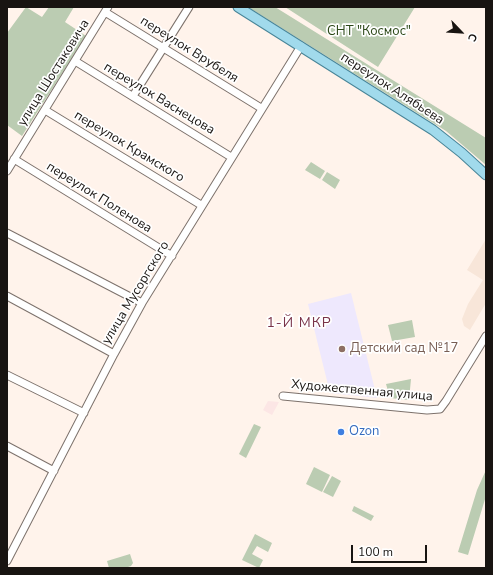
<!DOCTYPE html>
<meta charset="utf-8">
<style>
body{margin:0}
#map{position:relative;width:493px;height:575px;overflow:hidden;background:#fff3eb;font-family:"Nunito Sans",sans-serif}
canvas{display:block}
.frame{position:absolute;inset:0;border:8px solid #181411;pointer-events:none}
.north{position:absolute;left:441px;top:12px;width:40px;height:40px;-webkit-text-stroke:3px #fff;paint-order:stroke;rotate:115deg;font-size:11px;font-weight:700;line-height:16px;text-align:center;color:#181411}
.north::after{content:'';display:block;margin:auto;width:14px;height:18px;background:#181411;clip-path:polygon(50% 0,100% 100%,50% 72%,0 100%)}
.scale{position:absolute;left:351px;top:545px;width:76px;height:18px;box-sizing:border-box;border:2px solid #181411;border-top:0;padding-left:5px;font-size:12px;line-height:14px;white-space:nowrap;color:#181411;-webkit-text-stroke:3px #fff;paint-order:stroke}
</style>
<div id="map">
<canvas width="493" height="575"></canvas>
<div class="frame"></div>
<div class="north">С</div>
<div class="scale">100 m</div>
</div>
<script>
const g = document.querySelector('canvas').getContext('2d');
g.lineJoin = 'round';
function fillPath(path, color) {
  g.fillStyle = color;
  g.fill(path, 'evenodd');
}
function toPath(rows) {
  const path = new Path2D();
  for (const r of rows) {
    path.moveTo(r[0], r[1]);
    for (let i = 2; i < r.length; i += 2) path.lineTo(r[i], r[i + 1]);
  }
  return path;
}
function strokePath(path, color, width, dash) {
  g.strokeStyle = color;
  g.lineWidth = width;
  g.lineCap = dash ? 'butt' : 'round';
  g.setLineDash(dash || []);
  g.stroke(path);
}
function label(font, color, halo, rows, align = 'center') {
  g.font = font + ' "Nunito Sans",sans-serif';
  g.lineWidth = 3.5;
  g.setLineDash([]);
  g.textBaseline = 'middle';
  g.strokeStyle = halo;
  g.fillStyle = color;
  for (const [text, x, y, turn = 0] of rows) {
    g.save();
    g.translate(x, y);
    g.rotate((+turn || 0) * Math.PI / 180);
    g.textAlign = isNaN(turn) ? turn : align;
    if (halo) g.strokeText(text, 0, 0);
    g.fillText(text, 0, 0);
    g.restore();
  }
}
const built = toPath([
 [486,239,486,303,470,330,464,326,462,319,468,304,483,280,467,270]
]);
const industrial = toPath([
 [268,401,279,402,272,415,263,410]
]);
const education = toPath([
 [351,293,377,398,330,393,308,304]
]);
const green = toPath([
 [26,7,42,17,49,7,74,7,65,22,86,36,22,136,7,125,7,33],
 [248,7,275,7,486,138,486,165,446,131],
 [285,7,415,7,378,67],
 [311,162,325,171,320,179,305,170],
 [327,172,340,180,335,189,322,180],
 [412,320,415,337,392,341,388,325],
 [411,379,409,400,390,398,386,384],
 [254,424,261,427,246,458,239,454],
 [314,467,330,475,322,492,306,484],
 [486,470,486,496,468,555,458,552,477,490],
 [332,476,341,481,333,497,323,492],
 [354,506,374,516,371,521,352,511],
 [255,534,272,543,268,552,257,546,252,554,263,560,259,568,242,560],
 [130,554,133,563,131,566,125,568,109,568,107,561]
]);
const minor = toPath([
 [105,12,261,108],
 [75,61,231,157],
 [133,96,189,7],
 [45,110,201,205],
 [14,159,172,256],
 [7,171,108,7],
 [7,233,142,303],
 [7,296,114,354],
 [7,375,84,413],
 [283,396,427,410,440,409,446,401,486,336],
 [7,446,54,471],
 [7,561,114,354,142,303,301,46]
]);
const major = toPath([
 [238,7,433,130,462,153,486,175]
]);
const markers = [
 [342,349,4,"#8d6e63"],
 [341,432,4,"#3f7fe0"]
];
const parkNames = [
 ["СНТ \"Космос\"",369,32]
];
const streetNames = [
 ["переулок Врубеля",189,50,32],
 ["улица Шостаковича",54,73,-58],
 ["переулок Алябьева",392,89,33],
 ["переулок Васнецова",159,99,31],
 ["переулок Крамского",129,147,31],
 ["переулок Поленова",99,198,32],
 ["улица Мусоргского",136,293,-59],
 ["Художественная улица",362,391,5]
];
const educationNames = [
 ["Детский сад №17",350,349]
];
const shopNames = [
 ["Ozon",349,432]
];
const neighbourhoodNames = [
 ["1-Й МКР",299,324]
];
fillPath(built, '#f8e6d9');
fillPath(industrial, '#fce6e5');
fillPath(education, '#eee8fd');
fillPath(green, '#bbccb2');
strokePath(minor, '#7d726c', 9);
strokePath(major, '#488598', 11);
strokePath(minor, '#fff', 7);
strokePath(major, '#a1daec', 9);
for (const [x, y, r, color] of markers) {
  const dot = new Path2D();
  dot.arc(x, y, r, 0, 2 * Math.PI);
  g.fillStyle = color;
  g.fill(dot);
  strokePath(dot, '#fff', 1.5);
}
label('13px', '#2c4818', '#fff', parkNames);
label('13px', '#181411', '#fff', streetNames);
label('13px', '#785e54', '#fff', educationNames, 'left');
label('13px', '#366cbe', '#fff', shopNames, 'left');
g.letterSpacing = '1px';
label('14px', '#793349', '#fff', neighbourhoodNames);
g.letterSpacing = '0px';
</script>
